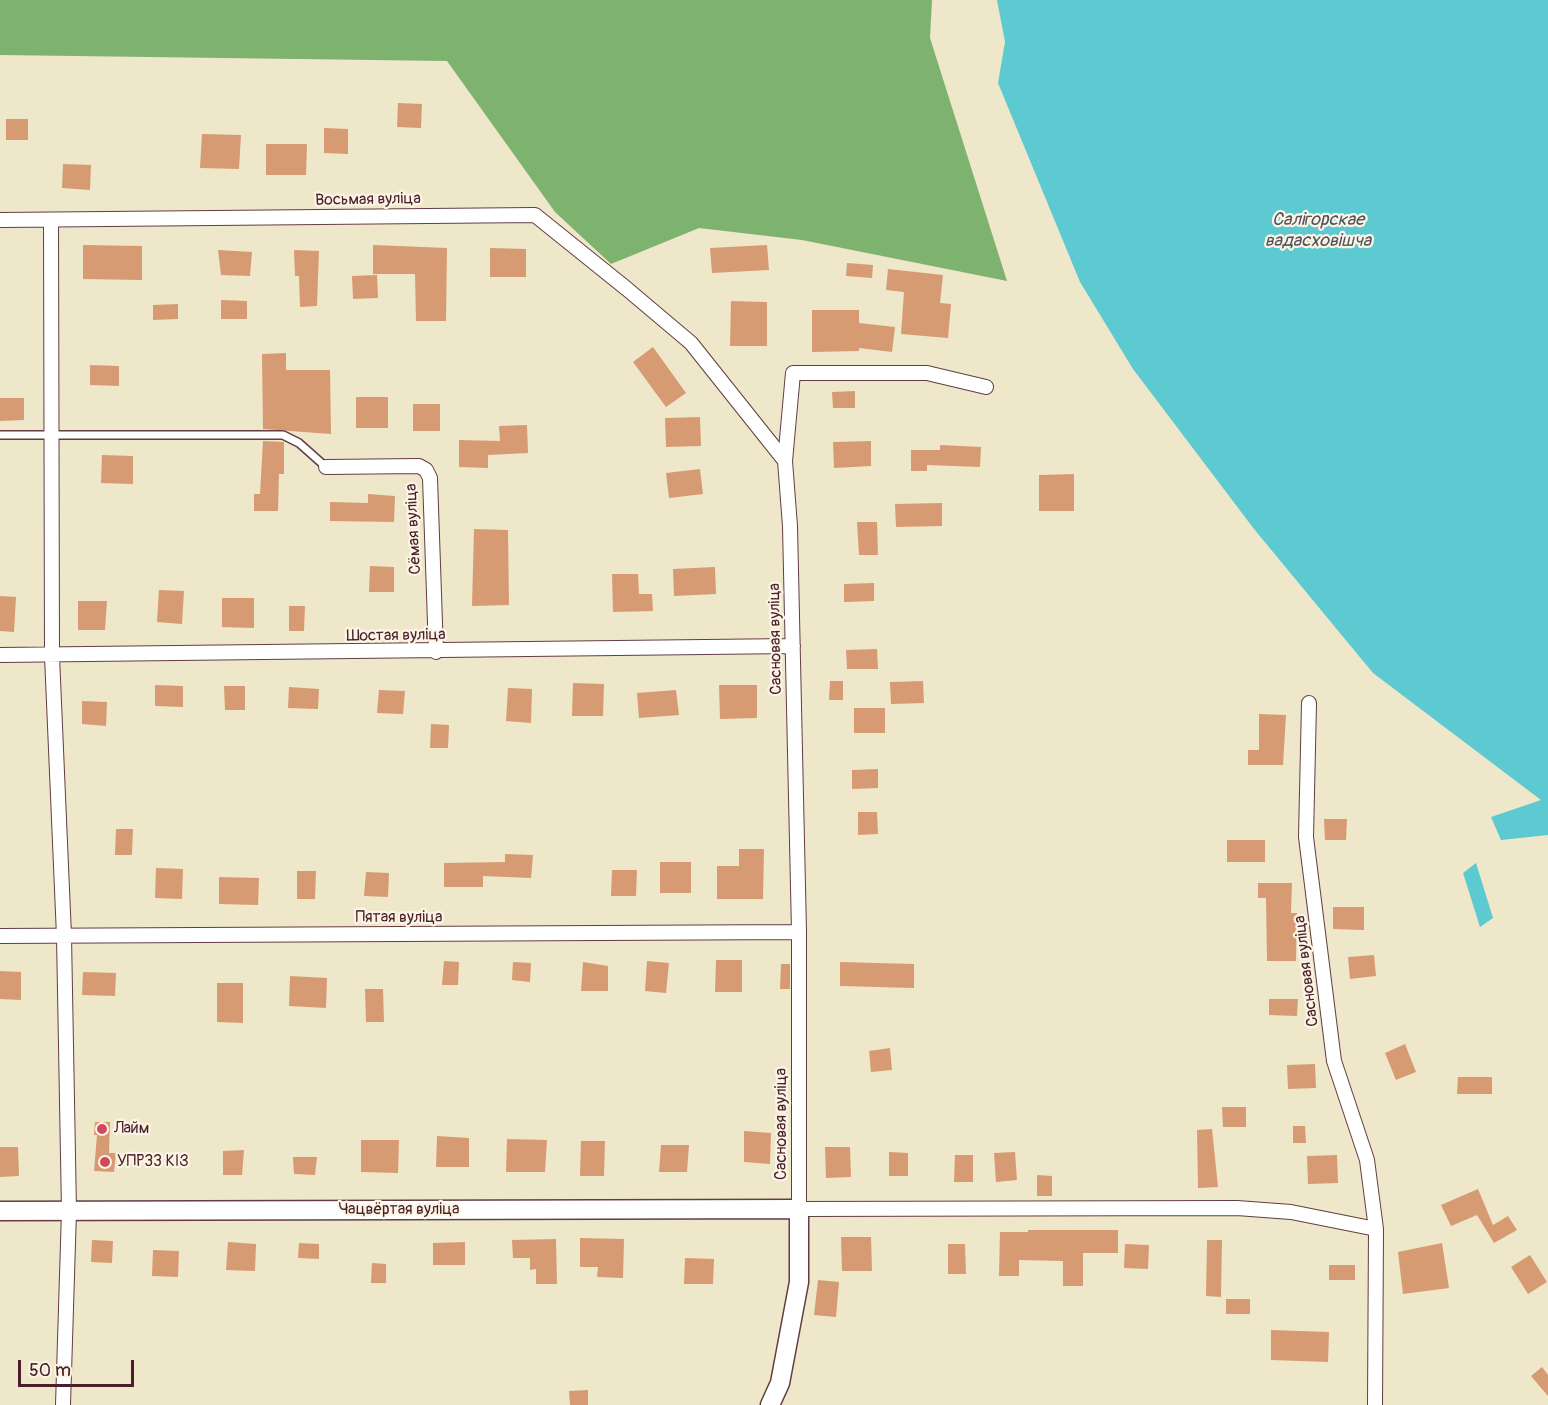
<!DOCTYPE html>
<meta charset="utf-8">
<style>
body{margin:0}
#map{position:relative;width:1548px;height:1405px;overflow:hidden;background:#eee7c9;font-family:Pangolin,sans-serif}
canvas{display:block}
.scale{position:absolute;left:18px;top:1360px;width:116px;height:27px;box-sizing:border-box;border:3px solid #4a1f2b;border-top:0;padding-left:8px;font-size:18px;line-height:21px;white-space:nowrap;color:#4a1f2b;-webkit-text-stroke:4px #fcf5e5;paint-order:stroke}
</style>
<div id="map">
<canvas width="1548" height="1405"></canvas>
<div class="scale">50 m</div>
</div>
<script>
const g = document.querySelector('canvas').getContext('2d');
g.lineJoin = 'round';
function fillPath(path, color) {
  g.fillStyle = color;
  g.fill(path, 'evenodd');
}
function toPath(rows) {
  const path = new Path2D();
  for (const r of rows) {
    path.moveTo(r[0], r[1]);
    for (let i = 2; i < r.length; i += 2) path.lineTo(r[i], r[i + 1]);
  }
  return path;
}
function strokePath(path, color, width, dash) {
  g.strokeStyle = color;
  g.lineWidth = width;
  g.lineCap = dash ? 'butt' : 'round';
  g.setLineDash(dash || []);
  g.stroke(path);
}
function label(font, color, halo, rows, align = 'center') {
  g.font = font + ' Pangolin,sans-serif';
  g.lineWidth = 4.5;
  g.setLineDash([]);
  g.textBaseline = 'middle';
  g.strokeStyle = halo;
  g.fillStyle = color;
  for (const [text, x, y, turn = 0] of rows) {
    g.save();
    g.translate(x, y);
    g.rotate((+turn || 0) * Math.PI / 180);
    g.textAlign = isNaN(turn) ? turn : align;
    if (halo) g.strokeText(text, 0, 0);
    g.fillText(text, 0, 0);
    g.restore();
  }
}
const forest = toPath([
 [0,0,932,0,930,38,1007,281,802,240,699,228,611,264,555,212,447,61,0,55]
]);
const water = toPath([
 [997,0,1548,0,1548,835,1501,840,1491,817,1541,800,1373,673,1254,529,1133,369,1080,282,998,83,1005,42],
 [1476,863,1493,918,1480,927,1463,873]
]);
const building = toPath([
 [398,103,422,104,421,128,397,127],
 [6,119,28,119,28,140,6,140],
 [324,128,348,129,348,154,324,153],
 [202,134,241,135,239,169,200,168],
 [266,144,307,144,306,175,266,175],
 [63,164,91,165,90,190,62,188],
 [83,245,142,246,142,280,83,279],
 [373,245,447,248,446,321,416,321,415,274,373,274],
 [767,245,769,270,712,273,710,248],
 [490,248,526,249,526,277,490,277],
 [218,250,252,252,250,276,221,275],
 [294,250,319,251,317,306,300,307,299,276,295,276],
 [847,263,873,265,872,278,846,276],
 [888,269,943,275,940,303,951,304,948,338,901,334,904,292,886,290],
 [377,275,378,298,353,299,352,276],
 [221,300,247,301,247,319,221,319],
 [731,301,767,302,767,346,730,346],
 [178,304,178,319,153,320,153,305],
 [812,310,859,310,859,323,895,327,892,352,859,348,859,351,812,352],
 [653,347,686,393,666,407,633,362],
 [286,353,286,370,330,370,331,434,263,429,262,354],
 [90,365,119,366,119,386,90,385],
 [855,391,855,408,833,408,832,392],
 [356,397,388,397,388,428,356,428],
 [0,398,24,398,24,420,0,421],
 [413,404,440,404,440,431,413,431],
 [700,417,701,446,666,447,665,418],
 [527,425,528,453,488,455,488,468,459,467,459,440,500,441,499,426],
 [263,441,284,442,284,474,279,474,278,511,254,511,254,494,260,494],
 [871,441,871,466,834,468,833,442],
 [940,445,981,447,980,467,927,465,927,471,911,471,911,450,940,450],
 [102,455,133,456,133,484,101,483],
 [700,469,703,494,669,498,666,473],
 [1074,474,1074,511,1039,511,1039,475],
 [368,494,395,496,394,522,330,521,330,502,368,503],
 [942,503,942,526,896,527,895,504],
 [857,522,877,522,878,555,859,555],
 [474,529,508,530,509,605,472,606],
 [370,566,394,567,394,592,369,592],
 [715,567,716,594,674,596,673,569],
 [612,574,638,574,639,594,652,594,653,611,613,612],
 [874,583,874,601,844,602,844,584],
 [159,590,184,591,182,624,157,622],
 [0,596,16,597,14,632,0,631],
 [222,598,254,598,254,628,222,627],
 [78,601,107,601,105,630,78,630],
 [289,606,305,606,304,631,289,631],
 [877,649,878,669,847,669,846,650],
 [830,681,843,681,843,700,829,700],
 [923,681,924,703,891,704,890,682],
 [573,683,604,684,603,716,572,716],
 [155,685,183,686,183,707,155,706],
 [719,685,757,685,757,718,720,719],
 [224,686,245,686,245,710,225,710],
 [289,687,319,689,318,709,288,708],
 [508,688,532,689,531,723,506,721],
 [379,690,405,691,403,714,377,713],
 [676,690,679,715,639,718,637,693],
 [82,701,107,702,106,726,82,724],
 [854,708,885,708,885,733,854,733],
 [1259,714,1286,715,1283,765,1248,765,1248,750,1259,750],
 [431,724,449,725,448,748,430,748],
 [878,769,878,788,852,789,852,770],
 [858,812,877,812,878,834,858,835],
 [1324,819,1347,819,1346,840,1325,840],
 [116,829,133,829,132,855,115,855],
 [1227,840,1265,840,1265,862,1227,862],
 [739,849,764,849,763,899,717,899,717,866,739,866],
 [505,854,533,855,531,878,483,876,483,887,444,887,444,863,505,862],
 [660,862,691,862,691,893,660,893],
 [156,868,183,869,182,899,155,898],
 [612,870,637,870,636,896,611,896],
 [297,871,316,871,315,899,297,899],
 [366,872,389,873,388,897,364,896],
 [219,877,259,878,258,905,219,904],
 [1258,883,1292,883,1291,913,1297,913,1296,961,1267,961,1266,898,1258,898],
 [1333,907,1364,907,1364,930,1333,929],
 [1374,955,1376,976,1350,979,1348,957],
 [716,960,742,960,742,992,715,992],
 [444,961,459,962,458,985,442,985],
 [647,961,669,963,666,993,645,991],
 [513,962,531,963,530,982,512,980],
 [583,962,608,966,608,991,581,991],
 [840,962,914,964,914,988,840,986],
 [781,964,790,964,790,989,780,989],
 [0,971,21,972,21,1000,0,999],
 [83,972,116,973,115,996,82,995],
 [290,976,327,978,326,1008,289,1006],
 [217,983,243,983,243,1023,217,1022],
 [365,989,383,989,384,1022,366,1022],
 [1269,999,1298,999,1297,1016,1269,1015],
 [1405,1044,1416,1072,1396,1080,1385,1053],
 [890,1048,892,1070,871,1072,869,1051],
 [1315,1064,1316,1088,1288,1089,1287,1065],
 [1458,1077,1492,1077,1492,1094,1457,1094],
 [1222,1107,1246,1107,1246,1127,1223,1127],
 [95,1122,110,1122,109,1153,116,1153,114,1172,94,1171,97,1135,94,1135],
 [1293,1126,1305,1126,1306,1143,1293,1143],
 [1212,1129,1218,1187,1198,1188,1197,1130],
 [744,1131,771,1133,770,1164,744,1162],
 [437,1136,469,1138,469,1167,436,1167],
 [507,1139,547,1140,545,1172,506,1172],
 [361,1140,399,1140,398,1173,361,1172],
 [581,1141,605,1141,604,1176,580,1176],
 [661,1145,689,1145,687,1172,659,1172],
 [0,1147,18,1147,19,1176,0,1177],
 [825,1147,850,1147,851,1177,826,1178],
 [244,1150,242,1175,223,1175,223,1151],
 [889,1152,908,1153,908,1176,889,1176],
 [1015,1152,1017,1180,996,1182,994,1153],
 [955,1155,973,1155,973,1182,954,1182],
 [1337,1155,1338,1183,1308,1184,1307,1156],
 [293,1157,317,1157,315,1175,294,1174],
 [1037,1175,1052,1176,1052,1196,1037,1196],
 [1478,1189,1493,1225,1508,1216,1517,1230,1494,1243,1477,1215,1451,1226,1441,1205],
 [1028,1230,1118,1230,1118,1253,1083,1253,1083,1286,1063,1286,1063,1261,1019,1260,1019,1276,999,1276,1000,1232,1028,1232],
 [841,1237,871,1237,872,1271,842,1271],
 [580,1238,624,1239,623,1278,597,1277,598,1267,580,1267],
 [556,1239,557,1284,536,1284,536,1269,530,1270,530,1258,513,1258,512,1240],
 [92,1240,113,1241,112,1263,91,1262],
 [1207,1240,1222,1240,1221,1297,1206,1296],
 [228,1242,256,1244,255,1271,226,1270],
 [465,1242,465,1265,433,1265,433,1243],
 [299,1243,319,1244,319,1259,298,1258],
 [1442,1243,1449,1288,1403,1294,1398,1252],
 [948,1244,965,1244,966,1274,948,1274],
 [1125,1244,1149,1245,1148,1269,1124,1268],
 [153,1250,179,1251,178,1277,152,1276],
 [1530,1255,1547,1282,1528,1294,1511,1267],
 [685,1258,714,1259,713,1284,684,1284],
 [372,1263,386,1264,386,1283,371,1283],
 [1329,1265,1355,1265,1355,1280,1329,1280],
 [818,1280,839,1282,836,1317,814,1315],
 [1226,1299,1250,1299,1250,1314,1226,1314],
 [1271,1330,1329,1332,1328,1362,1271,1360],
 [1542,1367,1548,1375,1548,1396,1531,1376],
 [588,1390,588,1405,570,1405,569,1391]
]);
const service = toPath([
 [0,435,283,435,299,443,326,467]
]);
const minor = toPath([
 [0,220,535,215,627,289,691,343,785,461],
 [51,220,52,656,64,936,69,1211,63,1405],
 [986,387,927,373,793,373,785,461,790,526,799,932,799,1209,1237,1208,1291,1212,1376,1229],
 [326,467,419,466,426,470,430,478,436,652],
 [0,655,793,646],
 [1309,703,1306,837,1334,1061,1367,1160,1376,1229,1375,1405],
 [0,936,799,932]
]);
const tertiary = toPath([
 [0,1211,799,1209,799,1282,780,1383,770,1405]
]);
const markers = [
 [102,1129,6,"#d1495b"],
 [105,1162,6,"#d1495b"]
];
const streetNames = [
 ["Восьмая вуліца",368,200,-1],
 ["Сёмая вуліца",414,529,-93],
 ["Шостая вуліца",396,636,-1],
 ["Сасновая вуліца",776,639,-91],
 ["Пятая вуліца",399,918],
 ["Сасновая вуліца",1307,971,-97],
 ["Сасновая вуліца",782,1124,-90],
 ["Чацвёртая вуліца",399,1210]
];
const poiNames = [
 ["Лайм",114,1129],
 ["УПР33 КІЗ",117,1162]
];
const waterNames = [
 ["Салігорскае",1318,220],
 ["вадасховішча",1318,241]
];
fillPath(forest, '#7eb26f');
fillPath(water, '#5dcad1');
fillPath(building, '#d79b73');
strokePath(service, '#633d43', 10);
strokePath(minor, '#633d43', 16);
strokePath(tertiary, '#633d43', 21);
strokePath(service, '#fff', 7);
strokePath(minor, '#fff', 14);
strokePath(tertiary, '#fff', 18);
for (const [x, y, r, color] of markers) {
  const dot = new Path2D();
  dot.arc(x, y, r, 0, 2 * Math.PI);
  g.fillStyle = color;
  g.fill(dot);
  strokePath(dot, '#fcf5e5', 2);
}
label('16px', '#4a1f2b', '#fcf5e5', streetNames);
label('16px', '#4a1f2b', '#fcf5e5', poiNames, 'left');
label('italic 18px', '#50525d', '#fcf5e5', waterNames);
</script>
